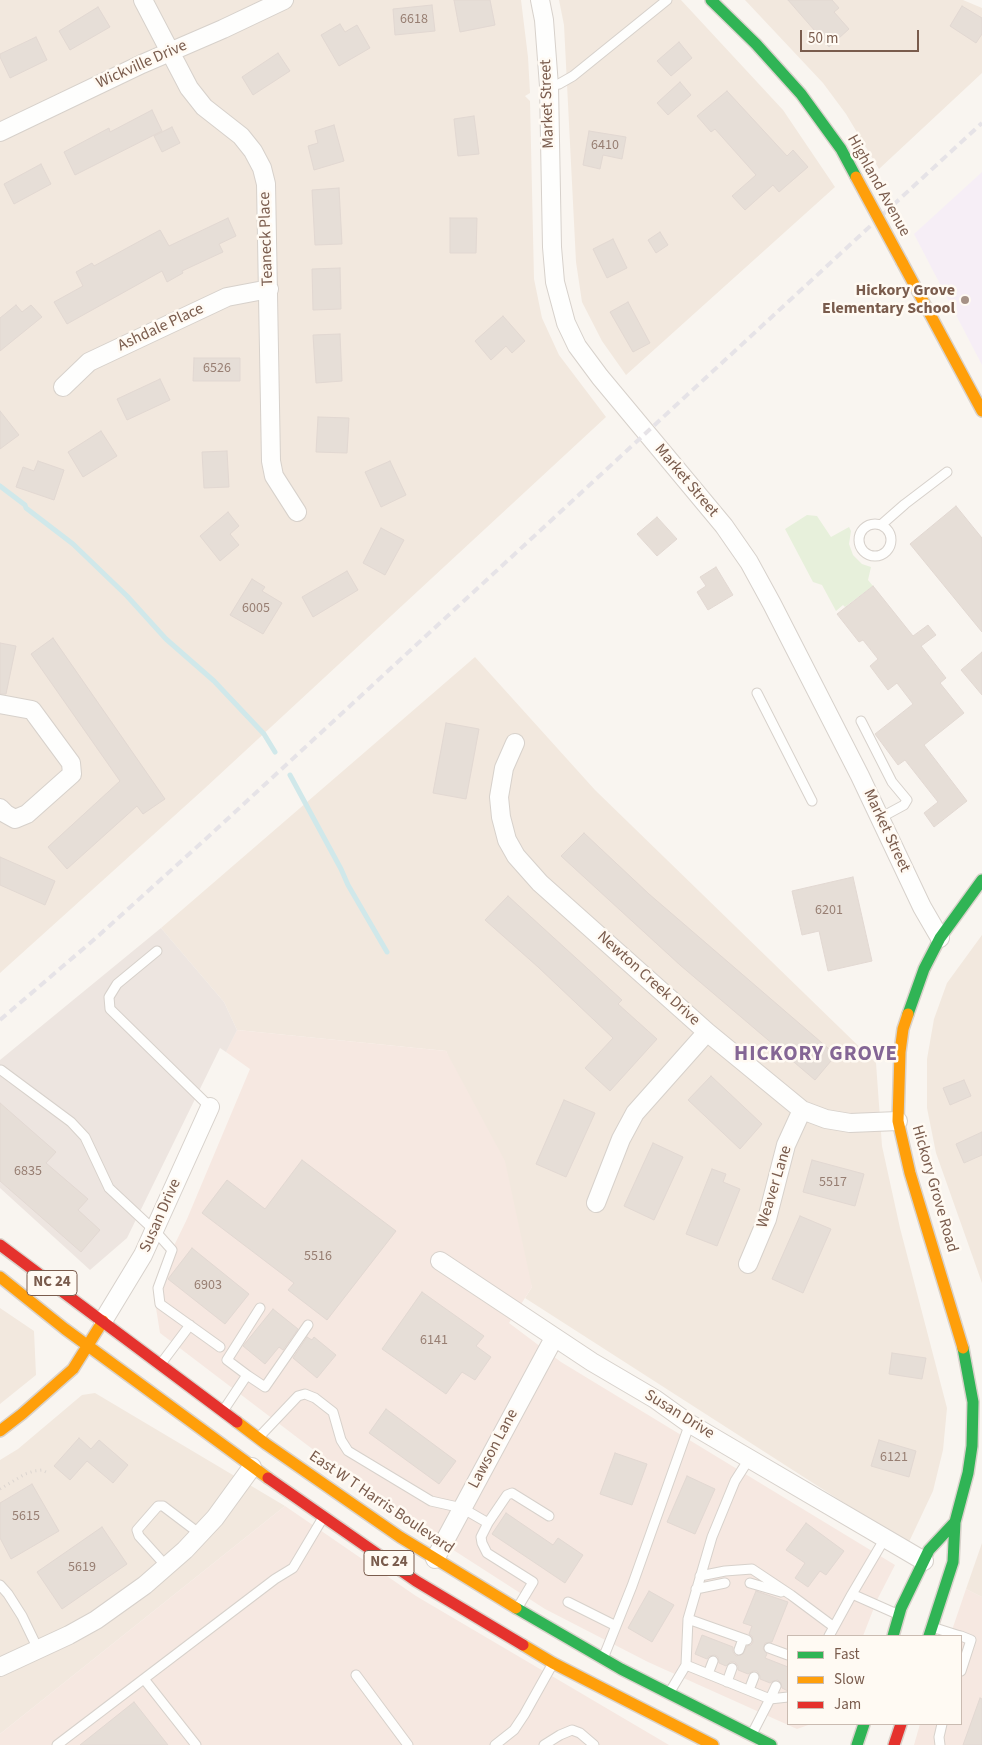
<!DOCTYPE html>
<style>
body{margin:0}
#map{position:relative;width:982px;height:1745px;overflow:hidden;background:#f9f5f0;font-family:"Source Sans 3",sans-serif}
canvas{display:block}
.legend{position:absolute;left:787px;top:1635px;width:175px;height:90px;box-sizing:border-box;background:#fffaf3;border:1px solid #cabbb1;margin:0;padding:6px 9px;list-style:none;font-size:15px;color:#7a5c4d}
.legend li{display:flex;align-items:center;gap:10px;height:25px}
.legend b{width:25px;border:1px solid #cabbb1}
.scale{position:absolute;left:800px;top:30px;width:119px;height:22px;box-sizing:border-box;border:2px solid #7a5c4d;border-top:0;padding-left:6px;font-size:15px;line-height:18px;white-space:nowrap;color:#7a5c4d;-webkit-text-stroke:4px #fffaf3;paint-order:stroke}
</style>
<div id="map">
<canvas width="982" height="1745"></canvas>
<ul class="legend">
<li><b style="height:6px;background:#30b455"></b>Fast</li>
<li><b style="height:6px;background:#ff9f0a"></b>Slow</li>
<li><b style="height:6px;background:#e5322d"></b>Jam</li>
</ul>
<div class="scale">50 m</div>
</div>
<script>
const g = document.querySelector('canvas').getContext('2d');
g.lineJoin = 'round';
function fillPath(path, color) {
  g.fillStyle = color;
  g.fill(path, 'evenodd');
}
function toPath(rows) {
  const path = new Path2D();
  for (const r of rows) {
    if (r.length === 3) {
      path.moveTo(r[0] + r[2], r[1]);
      path.arc(r[0], r[1], r[2], 0, 2 * Math.PI);
      continue;
    }
    path.moveTo(r[0], r[1]);
    for (let i = 2; i < r.length; i += 2) path.lineTo(r[i], r[i + 1]);
  }
  return path;
}
function strokePath(path, color, width, dash) {
  g.strokeStyle = color;
  g.lineWidth = width;
  g.lineCap = dash ? 'butt' : 'round';
  g.setLineDash(dash || []);
  g.stroke(path);
}
function label(font, color, halo, rows, align = 'center') {
  g.font = font + ' "Source Sans 3",sans-serif';
  g.lineWidth = 5;
  g.setLineDash([]);
  g.textBaseline = 'middle';
  g.strokeStyle = halo;
  g.fillStyle = color;
  for (const [text, x, y, turn = 0] of rows) {
    g.save();
    g.translate(x, y);
    g.rotate((+turn || 0) * Math.PI / 180);
    g.textAlign = isNaN(turn) ? turn : align;
    if (halo) g.strokeText(text, 0, 0);
    g.fillText(text, 0, 0);
    g.restore();
  }
}
const residential = toPath([
 [0,0,521,0,528,57,530,93,525,96,530,101,534,279,542,318,559,355,606,417,204,789,0,973],
 [559,0,681,0,783,110,835,187,626,375,602,341,582,302,576,262,564,25],
 [745,0,963,0,982,8,982,73,879,169,846,114,823,83],
 [475,657,595,790,876,1063,882,1146,900,1228,947,1408,943,1450,933,1491,908,1544,525,1298,532,1287,446,1051,237,1030,224,1002,161,928],
 [982,935,982,1283,936,1153,927,1108,927,1059,934,1019,947,983],
 [0,1308,34,1331,36,1375,0,1404],
 [95,1393,285,1506,0,1734,0,1460,18,1449,82,1395],
 [982,1543,982,1597,966,1589]
]);
const commercial = toPath([
 [237,1030,446,1051,505,1161,532,1287,509,1323,561,1362,895,1565,877,1600,863,1636,788,1636,788,1724,811,1724,797,1729,648,1662,545,1609,399,1515,160,1333,153,1289,187,1219,250,1069,226,1052],
 [285,1506,416,1596,669,1745,0,1745,0,1734],
 [966,1589,982,1597,982,1745,914,1745,920,1724,961,1724,961,1636,950,1636]
]);
const industrial = toPath([
 [161,928,224,1002,237,1030,226,1052,220,1048,127,1238,90,1270,0,1188,0,1060]
]);
const education = toPath([
 [982,172,982,365,914,234]
]);
const green = toPath([
 [807,515,817,516,831,537,849,527,851,531,849,544,853,555,862,564,871,567,868,580,873,586,845,607,843,605,836,611,822,585,813,582,785,529]
]);
const stream = toPath([
 [0,486,25,505,26,508,73,544,127,596,166,639,214,681,264,734,275,752],
 [290,775,341,869,348,885,387,952]
]);
const building = toPath([
 [454,0,490,0,495,25,460,32,454,0],
 [788,0,832,0,839,8,834,12,849,29,829,47,788,0],
 [432,5,435,31,395,35,393,9,432,5],
 [962,6,982,18,982,34,976,43,950,26,962,6],
 [98,7,110,27,70,50,59,31,98,7],
 [340,24,345,32,357,25,370,48,339,66,321,35,340,24],
 [36,37,47,60,10,78,0,57,0,54,36,37],
 [679,42,692,58,671,76,657,61,679,42],
 [278,53,290,71,253,95,242,77,278,53],
 [680,82,691,95,668,115,657,103,680,82],
 [727,91,787,156,793,150,808,167,779,192,773,185,745,210,732,196,756,175,715,129,711,132,697,116,727,91],
 [152,110,162,131,75,175,64,152,109,128,110,132,152,110],
 [474,116,479,154,458,156,454,119,474,116],
 [334,125,344,161,314,170,308,146,318,143,315,131,334,125],
 [172,127,180,143,162,152,154,136,172,127],
 [589,131,626,137,622,159,603,155,600,169,583,165,589,131],
 [41,164,51,184,14,204,4,184,41,164],
 [339,188,342,244,315,245,312,190,339,188],
 [228,218,236,236,219,244,223,252,182,271,183,273,167,282,162,271,67,324,54,302,83,286,76,272,92,263,94,266,160,230,169,246,228,218],
 [450,218,477,218,476,253,450,253,450,218],
 [660,232,668,245,656,253,648,240,660,232],
 [613,239,627,268,607,278,593,249,613,239],
 [340,268,341,309,313,310,312,269,340,268],
 [628,302,650,343,633,352,610,312,628,302],
 [16,305,22,312,31,305,42,317,0,351,0,318,16,305],
 [503,316,525,341,512,353,506,346,491,360,475,341,503,316],
 [340,334,342,381,316,383,313,335,340,334],
 [194,358,240,358,240,381,193,381,194,358],
 [160,379,170,400,127,420,117,399,160,379],
 [0,411,19,435,0,449,0,411],
 [318,417,349,418,347,453,316,452,318,417],
 [101,431,117,456,83,477,68,452,101,431],
 [227,451,229,487,204,488,202,452,227,451],
 [38,461,64,470,54,500,16,487,23,467,34,471,38,461],
 [390,461,406,495,381,507,365,472,390,461],
 [956,506,982,538,982,632,910,544,956,506],
 [228,512,239,526,230,534,239,545,220,561,200,536,228,512],
 [657,517,677,539,657,556,637,534,657,517],
 [381,528,404,540,385,575,363,563,381,528],
 [716,567,733,595,708,610,697,592,706,586,700,577,716,567],
 [347,571,358,590,313,617,302,597,347,571],
 [252,579,265,587,262,591,282,603,263,634,230,615,252,579],
 [873,586,913,636,928,625,936,635,921,646,946,678,940,683,964,713,924,745,967,801,934,827,924,813,938,802,905,760,898,765,875,734,913,704,897,683,888,690,870,666,878,659,863,640,859,642,837,614,873,586],
 [53,638,165,799,143,814,137,806,67,869,48,847,120,781,31,654,53,638],
 [0,643,16,646,6,694,0,694,0,643],
 [982,652,982,695,961,670,982,652],
 [446,723,479,729,466,799,433,793,446,723],
 [584,833,649,894,836,1055,815,1080,680,965,561,856,584,833],
 [0,857,55,881,45,905,0,885,0,857],
 [853,877,872,961,828,971,819,931,802,935,792,891,853,877],
 [508,896,622,1000,618,1004,657,1039,610,1091,585,1068,613,1038,538,967,485,920,508,896],
 [711,1076,762,1124,740,1149,688,1100,711,1076],
 [964,1080,971,1096,950,1105,943,1088,964,1080],
 [564,1100,595,1113,566,1177,536,1164,564,1100],
 [0,1103,56,1152,46,1163,88,1199,78,1210,100,1230,81,1252,0,1181,0,1103],
 [982,1132,982,1155,964,1163,956,1144,982,1132],
 [653,1143,683,1157,654,1220,624,1206,653,1143],
 [302,1160,396,1231,327,1320,288,1290,294,1283,202,1213,227,1180,265,1209,302,1160],
 [812,1160,864,1174,855,1206,803,1192,812,1160],
 [712,1169,726,1174,723,1182,740,1189,717,1246,686,1234,712,1169],
 [800,1216,831,1229,803,1293,772,1279,800,1216],
 [192,1248,249,1294,225,1324,168,1279,192,1248],
 [422,1292,484,1336,476,1346,491,1357,475,1380,462,1372,446,1394,382,1349,422,1292],
 [273,1309,298,1329,283,1350,279,1347,265,1364,243,1346,273,1309],
 [307,1337,312,1340,314,1337,336,1355,317,1378,293,1358,307,1337],
 [892,1353,926,1358,922,1379,889,1374,892,1353],
 [386,1409,456,1461,439,1484,369,1433,386,1409],
 [79,1438,91,1449,99,1440,128,1465,113,1483,87,1461,70,1480,54,1466,79,1438],
 [879,1440,916,1451,909,1477,871,1466,879,1440],
 [615,1453,647,1464,632,1505,600,1494,615,1453],
 [687,1476,715,1489,695,1534,667,1522,687,1476],
 [32,1484,59,1531,11,1559,0,1538,0,1503,32,1484],
 [506,1513,553,1545,558,1538,583,1555,565,1583,492,1534,506,1513],
 [806,1523,844,1551,826,1575,820,1571,808,1587,795,1578,805,1563,786,1550,806,1523],
 [102,1527,127,1564,62,1609,37,1572,102,1527],
 [649,1591,674,1605,652,1642,628,1628,649,1591],
 [756,1591,788,1602,772,1642,765,1643,763,1649,767,1654,765,1658,788,1667,788,1691,782,1688,781,1683,778,1680,773,1681,770,1683,760,1679,760,1676,757,1671,753,1671,748,1674,738,1670,738,1666,735,1662,730,1662,726,1666,719,1663,718,1657,715,1655,709,1656,707,1659,695,1654,702,1635,733,1647,733,1652,736,1656,743,1654,747,1646,751,1645,753,1642,752,1636,749,1634,752,1626,743,1623,756,1591],
 [980,1698,982,1699,982,1745,963,1745,980,1698],
 [134,1702,168,1745,80,1745,134,1702]
]);
const path = toPath([
 [0,1489,25,1474,34,1471,42,1470,46,1472]
]);
const lane = toPath([
 [549,86,559,84,573,76,667,0],
 [875,540,16],
 [881,525,905,504,947,472],
 [757,693,812,801],
 [861,721,892,782,907,800,904,805,880,818],
 [157,951,117,984,109,997,110,1009,210,1107],
 [1,1070,71,1122,85,1137,109,1188,155,1231,172,1250,158,1288,160,1304,220,1347],
 [163,1361,190,1325],
 [247,1375,227,1360,260,1308],
 [225,1408,247,1375,265,1387,308,1325],
 [260,1436,298,1396,305,1394,315,1398,333,1412,341,1440,348,1451,431,1501,462,1508,488,1523,481,1537,482,1543,487,1553,533,1582,518,1607],
 [488,1523,507,1495,512,1493,549,1516],
 [885,1538,852,1594,897,1614],
 [167,1567,139,1536,137,1530,158,1506,163,1506,200,1534],
 [700,1576,725,1571,752,1569,791,1595,834,1627],
 [750,1583,781,1592],
 [0,1585,8,1594,22,1616,38,1649],
 [696,1589,725,1583],
 [568,1602,616,1626],
 [688,1619,747,1640],
 [935,1628,960,1636],
 [829,1636,852,1594],
 [961,1636,971,1640,961,1671],
 [769,1648,788,1655],
 [739,1650,743,1639],
 [604,1656,632,1586,690,1423],
 [686,1665,688,1619,712,1537,735,1481,749,1459],
 [708,1674,713,1661],
 [356,1675,408,1745],
 [144,1679,196,1745],
 [727,1682,732,1668],
 [671,1690,686,1665,770,1699,776,1686],
 [749,1690,754,1677],
 [753,1732,770,1699,788,1697],
 [57,1745,275,1579,293,1568,321,1521],
 [495,1745,514,1730,524,1715,552,1665],
 [544,1745,560,1735,572,1730,580,1733,594,1745],
 [940,1745,939,1737,942,1724]
]);
const street = toPath([
 [143,0,189,88,204,107,241,136,253,151,262,168,266,184,271,461,274,476,297,512],
 [540,0,544,20,549,86,552,247,555,282,566,323,577,346,600,377,724,526,749,562,772,604,860,776,922,907,940,938],
 [0,132,142,64,223,29,284,0],
 [63,387,89,362,227,297,269,289],
 [0,704,32,710,71,763,72,774,27,814,15,819,6,814,0,808],
 [515,743,504,768,499,797,501,817,507,840,516,856,540,883,707,1032,802,1110,826,1119,850,1123,898,1121],
 [596,1203,621,1139,635,1113,707,1032],
 [440,1261,592,1362,655,1399,687,1422,738,1452,924,1561],
 [748,1264,767,1219,786,1145,802,1110],
 [103,1321,143,1255,210,1107],
 [435,1559,554,1338],
 [0,1667,69,1635,96,1620,145,1585,185,1550,215,1518,252,1467]
]);
const fast = toPath([
 [711,0,756,44,801,94,841,149,856,177],
 [908,1014,924,969,940,938,982,880],
 [516,1608,621,1669,771,1745],
 [893,1636,901,1608,929,1550,955,1522],
 [929,1636,953,1562,955,1522,968,1473,972,1446,973,1402,963,1348],
 [857,1745,864,1724]
]);
const slow = toPath([
 [902,262,982,411],
 [908,1014,903,1029,900,1052,898,1121,910,1173,963,1348],
 [0,1277,65,1329,268,1478],
 [237,1422,266,1444,400,1537,516,1608],
 [0,1431,22,1414,73,1369,103,1321],
 [523,1645,553,1663,713,1745]
]);
const jam = toPath([
 [0,1245,237,1422],
 [268,1478,416,1581,523,1645],
 [894,1745,901,1724]
]);
const rail = toPath([
 [0,1020,97,937,209,836,982,123]
]);
const slowBridge = toPath([
 [856,177,902,262]
]);
const markers = [
 [965,300,5,"#a69286"]
];
const numberNames = [
 ["6618",414,20],
 ["6410",605,146],
 ["6526",217,369],
 ["6005",256,609],
 ["6201",829,911],
 ["6835",28,1172],
 ["5517",833,1183],
 ["5516",318,1257],
 ["6903",208,1286],
 ["6141",434,1341],
 ["6121",894,1458],
 ["5615",26,1517],
 ["5619",82,1568]
];
const shields = [
 [52,1283,50],
 [389,1563,50]
];
const shieldNames = [
 ["NC 24",52,1283],
 ["NC 24",389,1563]
];
const streetNames = [
 ["Wickville Drive",142,65,-24],
 ["Market Street",548,104,-92],
 ["Highland Avenue",878,186,61],
 ["Teaneck Place",267,239,-92],
 ["Ashdale Place",161,328,-25],
 ["Market Street",686,481,50],
 ["Market Street",886,831,65],
 ["Newton Creek Drive",648,979,42],
 ["Weaver Lane",775,1187,-73],
 ["Hickory Grove Road",934,1189,74],
 ["Susan Drive",161,1216,-66],
 ["Susan Drive",679,1415,32],
 ["Lawson Lane",494,1449,-62],
 ["East W T Harris Boulevard",381,1503,34]
];
const poiNames = [
 ["Hickory Grove",955,291],
 ["Elementary School",955,309]
];
const districtNames = [
 ["HICKORY GROVE",816,1055]
];
fillPath(residential, '#f2e8de');
fillPath(commercial, '#f6e8e1');
fillPath(industrial, '#ede5e0');
fillPath(education, '#f6eef6');
fillPath(green, '#e7f0db');
strokePath(stream, '#d0e8ea', 5);
fillPath(building, '#e6ded7');
strokePath(building, '#e2d8d2', 1);
strokePath(lane, '#d7d1cb', 11);
strokePath(street, '#d7d1cb', 20);
strokePath(fast, '#d9d2cb', 14);
strokePath(slow, '#d9d2cb', 14);
strokePath(jam, '#d9d2cb', 14);
strokePath(path, '#dcd5d0', 3, [1, 4]);
strokePath(lane, '#fefefd', 9);
strokePath(street, '#fefefd', 18);
strokePath(fast, '#30b455', 11);
strokePath(slow, '#ff9f0a', 11);
strokePath(jam, '#e5322d', 11);
strokePath(rail, '#e6e3e7', 4, [8, 5]);
strokePath(slowBridge, '#d9d2cb', 14, []);
strokePath(slowBridge, '#ff9f0a', 11);
for (const [x, y, r, color] of markers) {
  const dot = new Path2D();
  dot.arc(x, y, r, 0, 2 * Math.PI);
  g.fillStyle = color;
  g.fill(dot);
  strokePath(dot, '#fffaf3', 2);
}
label('14px', '#977e72', null, numberNames);
for (const [x, y, w] of shields) {
  const box = new Path2D();
  box.roundRect(x - w / 2, y - 12.5, w, 25, 4);
  g.fillStyle = '#fffaf3';
  g.fill(box);
  strokePath(box, '#7a5c4d', 1);
}
label('bold 15px', '#7a5c4d', null, shieldNames);
label('16px', '#7a5c4d', '#fffaf3', streetNames);
label('bold 16px', '#7a5c4d', '#fffaf3', poiNames, 'right');
g.letterSpacing = '1px';
label('bold 21px', '#846695', '#fffaf3', districtNames);
g.letterSpacing = '0px';
</script>
